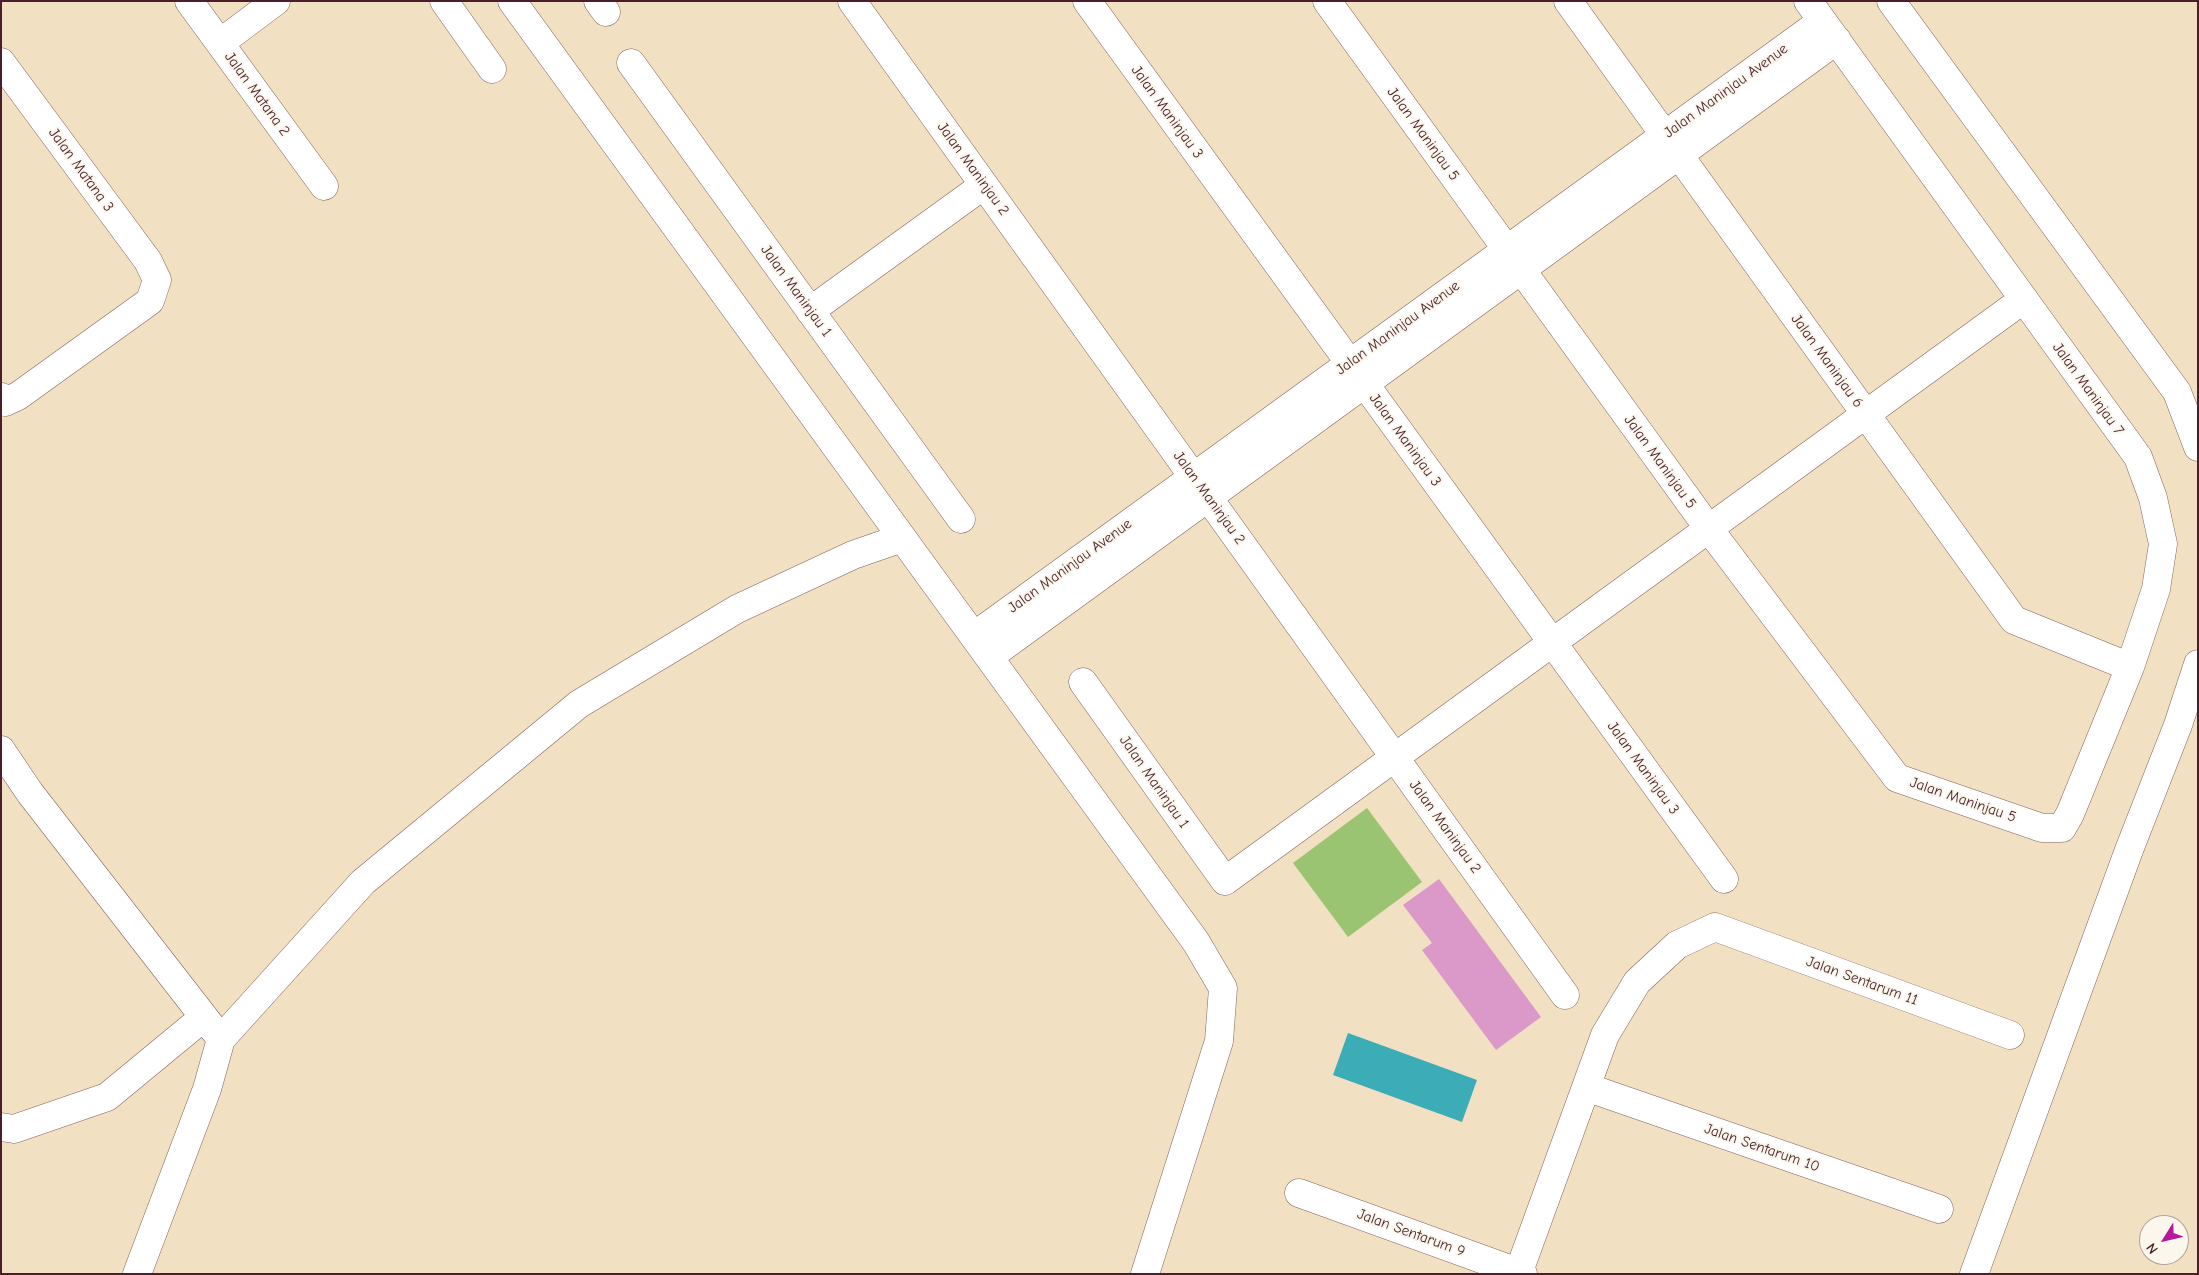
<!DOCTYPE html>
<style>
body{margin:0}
#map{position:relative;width:2199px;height:1275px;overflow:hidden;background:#f1e0c1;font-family:"Comic Neue",sans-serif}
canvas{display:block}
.frame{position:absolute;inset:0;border:2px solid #4a1f2b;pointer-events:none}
.north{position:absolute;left:2139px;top:1215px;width:50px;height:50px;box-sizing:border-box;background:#fbf7ec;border:1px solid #b4a19f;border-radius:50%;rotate:234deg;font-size:14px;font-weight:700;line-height:20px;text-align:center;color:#4a1f2b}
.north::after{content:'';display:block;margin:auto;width:18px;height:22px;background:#b5179e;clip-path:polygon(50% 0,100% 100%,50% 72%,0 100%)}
</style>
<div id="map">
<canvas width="2199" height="1275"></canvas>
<div class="frame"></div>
<div class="north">N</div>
</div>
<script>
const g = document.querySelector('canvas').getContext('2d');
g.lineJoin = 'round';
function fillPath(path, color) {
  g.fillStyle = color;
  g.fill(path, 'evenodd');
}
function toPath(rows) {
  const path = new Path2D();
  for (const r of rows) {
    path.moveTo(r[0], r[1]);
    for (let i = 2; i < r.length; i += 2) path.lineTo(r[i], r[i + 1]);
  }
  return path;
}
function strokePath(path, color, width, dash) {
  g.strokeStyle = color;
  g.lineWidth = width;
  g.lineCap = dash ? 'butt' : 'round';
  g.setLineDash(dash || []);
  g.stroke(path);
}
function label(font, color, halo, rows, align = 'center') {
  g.font = font + ' "Comic Neue",sans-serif';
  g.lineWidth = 4;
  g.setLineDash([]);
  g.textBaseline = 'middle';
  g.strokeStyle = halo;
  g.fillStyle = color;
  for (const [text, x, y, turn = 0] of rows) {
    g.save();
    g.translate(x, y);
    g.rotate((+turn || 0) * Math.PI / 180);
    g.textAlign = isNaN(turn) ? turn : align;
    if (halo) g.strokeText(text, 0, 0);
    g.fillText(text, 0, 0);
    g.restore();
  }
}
const green = toPath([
 [1367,808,1422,882,1348,937,1293,863]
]);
const water = toPath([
 [1348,1033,1477,1080,1462,1122,1333,1075]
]);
const building = toPath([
 [1439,879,1541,1017,1496,1050,1422,950,1432,943,1403,905]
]);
const minor = toPath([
 [189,1,324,186],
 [444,1,492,69],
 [512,1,1196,942,1223,988,1219,1041,1145,1274],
 [598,1,606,12],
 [852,1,1565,995],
 [1087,1,1724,879],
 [1327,1,1709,529,1897,778,2042,828,2062,828,2070,814,2130,667,2156,589,2163,544,2153,498,2138,457,1808,1],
 [1568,1,2014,620,2130,667],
 [1891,1,2177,392,2198,447],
 [220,43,276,1],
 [1,62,148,261,157,280,150,301,18,396,5,402,1,397],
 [631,63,961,519],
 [810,311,984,185],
 [974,636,1822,21],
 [989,657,1837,40],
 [1083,682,1225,881,2024,299],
 [1,750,30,793,221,1039,207,1089,137,1274],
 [221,1039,363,882,579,704,737,609,853,555,902,538],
 [1586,1087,1939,1209],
 [1,1127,14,1129,107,1097,204,1017],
 [1299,1193,1523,1274],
 [1518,1274,1605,1035,1637,982,1677,945,1715,927,2010,1035],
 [1974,1274,2129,850,2178,725,2198,664]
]);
const streetNames = [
 ["Jalan Maninjau Avenue",1726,91,-36],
 ["Jalan Matana 2",257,94,54],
 ["Jalan Maninjau 3",1167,112,54],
 ["Jalan Maninjau 5",1423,134,54],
 ["Jalan Maninjau 2",973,169,54],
 ["Jalan Matana 3",81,170,54],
 ["Jalan Maninjau 1",796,291,54],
 ["Jalan Maninjau Avenue",1398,328,-36],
 ["Jalan Maninjau 6",1827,361,54],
 ["Jalan Maninjau 7",2088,389,54],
 ["Jalan Maninjau 3",1405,440,54],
 ["Jalan Maninjau 5",1660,462,54],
 ["Jalan Maninjau 2",1209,498,54],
 ["Jalan Maninjau Avenue",1070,566,-36],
 ["Jalan Maninjau 3",1643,768,54],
 ["Jalan Maninjau 1",1154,782,55],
 ["Jalan Maninjau 5",1963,800,19],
 ["Jalan Maninjau 2",1445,827,54],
 ["Jalan Sentarum 11",1862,981,20],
 ["Jalan Sentarum 10",1762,1148,19],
 ["Jalan Sentarum 9",1411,1233,20]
];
fillPath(green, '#9ac471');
fillPath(water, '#3cadb7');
fillPath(building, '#da99c8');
strokePath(minor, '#846360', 29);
strokePath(minor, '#fff', 28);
label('15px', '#4a1f2b', '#fbf7ec', streetNames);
</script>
